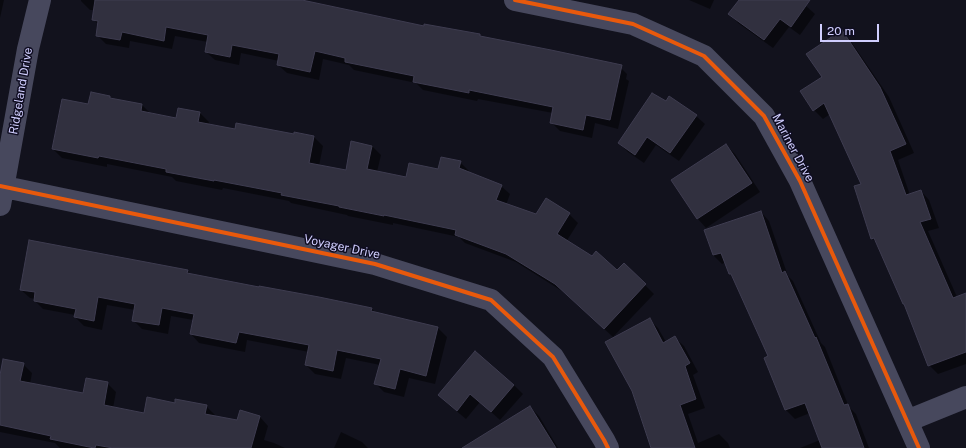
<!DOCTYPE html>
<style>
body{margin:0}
#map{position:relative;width:966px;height:448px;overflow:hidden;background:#12121d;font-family:"Public Sans",sans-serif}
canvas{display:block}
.scale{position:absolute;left:820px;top:24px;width:59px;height:18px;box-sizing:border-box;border:2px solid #d0cefe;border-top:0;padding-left:5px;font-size:12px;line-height:14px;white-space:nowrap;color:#d0cefe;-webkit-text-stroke:3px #0f0d21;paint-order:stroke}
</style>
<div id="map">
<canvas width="966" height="448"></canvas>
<div class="scale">20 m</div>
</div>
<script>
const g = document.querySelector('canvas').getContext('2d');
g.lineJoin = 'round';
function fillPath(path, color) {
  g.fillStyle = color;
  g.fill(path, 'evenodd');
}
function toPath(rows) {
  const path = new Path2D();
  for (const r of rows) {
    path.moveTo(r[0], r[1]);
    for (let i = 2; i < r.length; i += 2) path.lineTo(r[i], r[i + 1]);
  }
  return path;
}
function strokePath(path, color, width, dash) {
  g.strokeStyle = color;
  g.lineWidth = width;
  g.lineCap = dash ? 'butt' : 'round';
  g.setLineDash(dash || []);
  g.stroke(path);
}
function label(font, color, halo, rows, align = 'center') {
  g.font = font + ' "Public Sans",sans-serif';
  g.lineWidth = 3;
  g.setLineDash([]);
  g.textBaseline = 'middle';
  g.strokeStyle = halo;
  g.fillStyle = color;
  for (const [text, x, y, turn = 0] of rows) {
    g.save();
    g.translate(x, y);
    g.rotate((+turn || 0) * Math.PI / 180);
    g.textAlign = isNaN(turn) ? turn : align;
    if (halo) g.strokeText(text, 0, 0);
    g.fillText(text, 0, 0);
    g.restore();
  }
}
const shadow = toPath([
 [0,0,4,0,0,18],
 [81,0,298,0,425,27,479,35,481,37,618,65,627,74,626,79,629,81,618,129,595,123,592,138,560,131,551,122,553,113,478,99,477,101,423,90,416,83,354,70,349,65,323,59,319,80,287,73,278,65,279,61,241,53,239,65,215,60,206,52,208,42,175,36,172,49,130,41,129,48,106,44,97,35,99,25,93,19,94,10,90,10,81,1],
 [689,0,714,0,710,9],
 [740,0,798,0,806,6,815,14,800,35,789,27,773,48,738,23,730,14],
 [842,31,850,40,889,97,914,153,898,160,910,195,921,191,929,200,939,228,928,231,957,297,966,297,966,364,938,374,929,365,906,307,904,304,878,244,872,238,862,185,830,114,823,119,814,110,823,77],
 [110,97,113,99,142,105,150,113,177,119,200,113,209,122,208,125,236,130,294,135,295,133,314,137,323,146,319,166,347,171,372,146,381,155,377,172,406,178,439,171,460,162,469,171,468,173,501,186,510,194,506,205,536,215,569,214,578,223,566,242,617,272,645,285,654,294,613,337,565,293,516,262,465,243,459,237,393,223,393,225,348,216,347,215,291,203,289,201,223,188,222,190,176,181,172,177,107,164,107,167,62,158,53,149,89,106],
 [666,102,696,116,705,124,679,161,656,145,644,163,628,152,619,143],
 [726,145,735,154,760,192,706,228,698,219,672,180],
 [761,212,769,221,788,276,793,281,821,343,825,347,849,407,856,414,869,448,800,448,820,440,810,413,795,419,786,410,765,359,769,357,733,278,730,274,726,262,722,264,713,255],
 [187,271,192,275,372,309,376,313,438,328,447,337,435,384,409,378,404,397,384,392,376,384,380,365,346,358,341,379,315,374,306,365,309,352,247,340,245,352,199,343,191,334,193,320,171,316,168,334,142,329,133,320,135,310,107,305,102,330,84,326,75,317,75,315,43,309,35,301,35,299,30,298,21,290],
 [649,319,658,328,666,342,675,338,684,346,698,372,693,375,705,408,688,414,698,443,719,434,728,443,730,448,654,448],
 [475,353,514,385,523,394,500,420,480,402,466,419,448,404,439,395],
 [23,364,32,373,30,384,84,394,107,383,116,392,113,408,145,414,176,404,206,406,215,415,215,417,237,421,260,417,268,426,264,440,274,443,285,448,60,448,55,443,0,432,0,381],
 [530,407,539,416,558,448,483,448],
 [341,432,362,442,368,448,334,448]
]);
const building = toPath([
 [95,0,302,0,424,26,424,24,480,34,480,36,551,50,622,65,610,120,586,115,583,130,550,123,553,107,469,90,469,93,413,82,414,76,345,62,345,58,315,51,310,72,277,65,279,54,232,45,230,57,205,52,208,35,166,27,164,41,122,32,120,40,96,36,98,21,92,20,95,0],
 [739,0,810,0,791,27,780,19,764,40,728,14,739,0],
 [842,30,880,87,906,144,890,151,906,195,921,190,931,219,920,222,953,298,966,293,966,352,928,366,904,304,903,304,874,238,871,239,854,186,861,184,824,103,813,111,800,91,822,77,806,54,842,30],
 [91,92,110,96,110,98,142,104,141,111,176,118,178,108,200,112,198,122,235,129,236,123,294,134,294,132,314,136,309,163,346,170,351,141,372,146,367,169,406,177,409,163,438,169,441,157,461,161,459,168,502,185,496,200,536,214,546,198,570,213,557,234,592,256,596,251,617,270,624,263,646,284,604,329,555,284,506,254,455,235,456,230,384,215,384,216,339,207,339,206,281,195,282,193,214,180,214,181,166,172,166,169,99,156,98,158,52,149,62,99,88,104,91,92],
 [652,93,666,101,669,96,697,115,670,153,647,137,635,155,618,143,652,93],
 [726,144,752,183,697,219,671,180,726,144],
 [761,211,782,273,785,271,815,338,816,337,844,405,848,404,864,448,822,448,805,403,785,410,764,358,768,356,731,274,729,274,721,253,713,255,704,230,761,211],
 [29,240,188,270,187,273,259,287,259,286,319,297,372,308,371,311,438,327,426,376,400,369,395,389,374,384,381,359,337,350,333,371,305,365,309,345,239,332,236,343,190,334,194,314,162,308,159,325,132,321,135,304,98,297,94,321,74,317,76,309,34,301,35,292,20,290,29,240],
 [650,318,663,343,675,336,690,363,685,366,696,399,680,405,695,448,651,448,632,391,605,342,650,318],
 [475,351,514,385,491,412,470,394,457,411,438,395,475,351],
 [3,359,24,363,20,381,83,393,86,378,108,382,104,405,144,413,147,397,175,403,175,399,207,405,205,414,237,420,240,410,260,416,251,448,113,448,96,445,95,448,94,448,50,439,51,436,0,425,0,375,3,359],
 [530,406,556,448,462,448,512,417,530,406]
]);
const minor = toPath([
 [515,0,633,24,704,56,764,116,800,181,919,448],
 [0,186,375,264,491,300,553,357,604,440,608,448],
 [0,205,28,49,40,0],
 [907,421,966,397]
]);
const cycleway = toPath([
 [515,0,633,24,704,56,764,116,800,181,919,448],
 [0,186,375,264,491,300,553,357,604,440,608,448]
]);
const streetNames = [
 ["Ridgeland Drive",21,91,-80],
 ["Mariner Drive",793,148,62],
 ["Voyager Drive",342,247,12]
];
fillPath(shadow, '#0007');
fillPath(building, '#31303f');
strokePath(building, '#3e3c50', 1);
strokePath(minor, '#47485d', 22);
strokePath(cycleway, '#e8590c', 4);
label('12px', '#d0cefe', '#0f0d21', streetNames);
</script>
